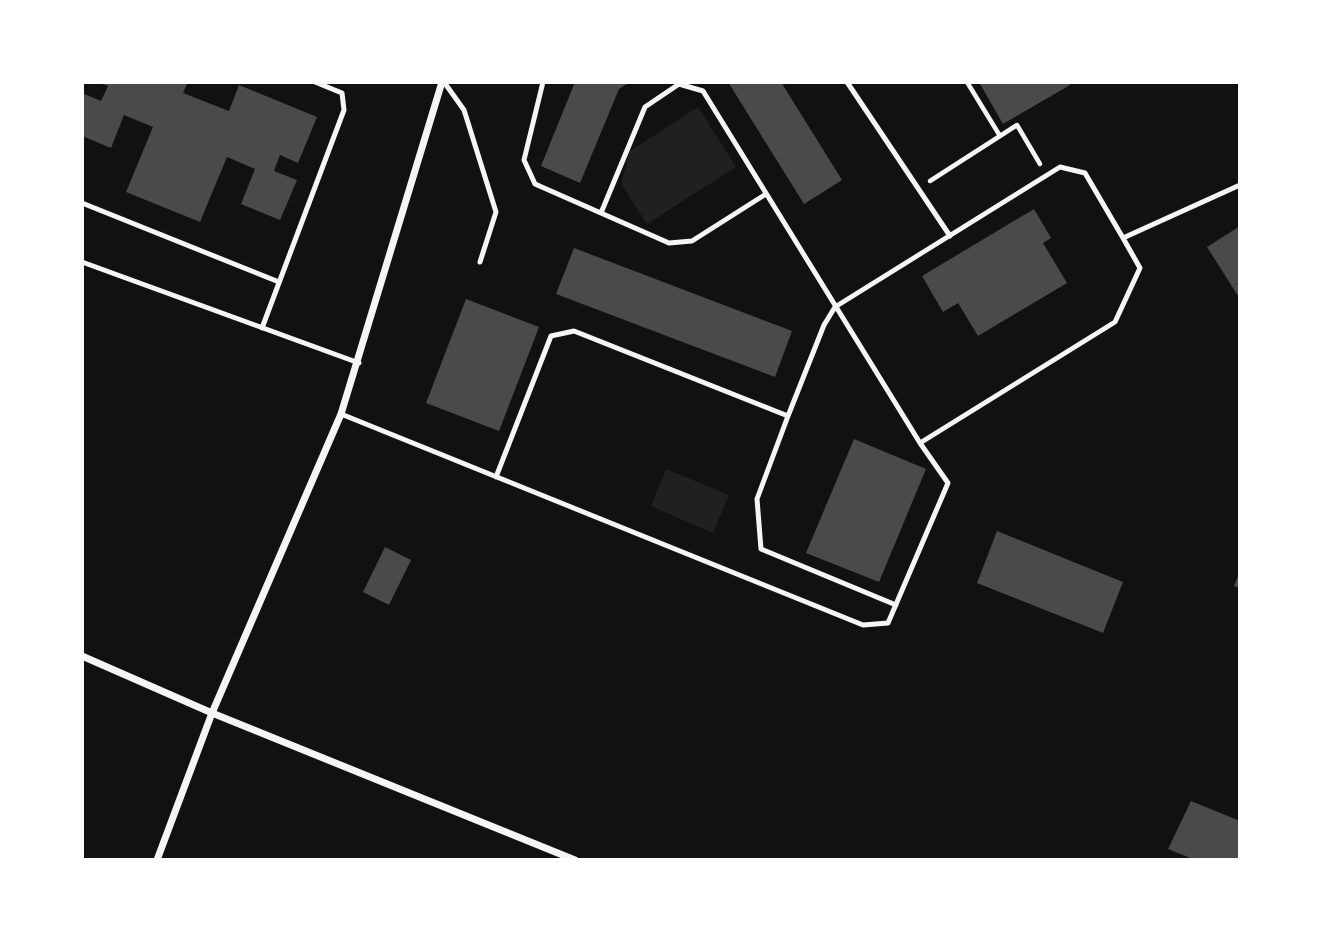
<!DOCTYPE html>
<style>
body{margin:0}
#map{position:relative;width:1322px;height:942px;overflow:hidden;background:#111;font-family:"PT Sans",sans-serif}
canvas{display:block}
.frame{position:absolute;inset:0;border:84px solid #fff;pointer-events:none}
</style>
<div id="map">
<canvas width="1322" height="942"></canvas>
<div class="frame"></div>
</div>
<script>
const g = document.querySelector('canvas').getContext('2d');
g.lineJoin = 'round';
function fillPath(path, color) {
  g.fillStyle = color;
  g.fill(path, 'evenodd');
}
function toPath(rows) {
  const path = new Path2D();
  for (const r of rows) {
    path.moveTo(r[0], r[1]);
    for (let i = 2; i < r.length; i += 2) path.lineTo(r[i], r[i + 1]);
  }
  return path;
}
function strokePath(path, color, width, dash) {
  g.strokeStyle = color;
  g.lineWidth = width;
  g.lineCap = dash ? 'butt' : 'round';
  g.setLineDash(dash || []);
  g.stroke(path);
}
const green = toPath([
 [698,107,736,167,647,224,621,184,630,151],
 [666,469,729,495,713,533,651,506]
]);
const building = toPath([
 [99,82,188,82,183,93,229,111,239,85,317,117,298,163,280,155,274,171,297,180,280,220,241,204,255,169,227,157,200,222,126,192,153,127,124,115,111,148,82,136,82,93,101,101,108,86],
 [575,82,630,82,619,89,580,183,541,166],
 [728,82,781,82,842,180,804,204],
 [979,82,1068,82,1070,85,1003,124],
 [1034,209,1051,238,1043,243,1067,283,978,336,958,303,943,312,922,276],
 [1240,226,1240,299,1207,247],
 [574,248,792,331,775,377,556,294],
 [466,299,539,327,499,431,426,403],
 [854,439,926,469,879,582,806,553],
 [997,531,1123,582,1103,633,977,583],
 [385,547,411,560,389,605,363,592],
 [1240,571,1240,588,1234,586],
 [1191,801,1240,821,1240,860,1195,860,1168,849]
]);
const path = toPath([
 [967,82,1000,136,1017,125,1040,164],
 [930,181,1000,136]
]);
const service = toPath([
 [444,82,464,110,496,212,480,262],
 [543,82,524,160,535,184,669,243,692,241,766,194],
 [847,82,950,236],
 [82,203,279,282],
 [601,213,645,107,679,84,703,91,920,443,1115,322,1140,268,1123,238],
 [82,262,359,363],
 [262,328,344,110,342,93,315,82],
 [341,414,863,625,888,623,948,483,920,443],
 [788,416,757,499,761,549,896,605],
 [496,477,551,336,574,331,788,416,824,325,835,307,1060,167,1085,173,1123,238,1240,185]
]);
const minor = toPath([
 [82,656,212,713,575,860],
 [157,860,212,713,341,414,442,82]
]);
fillPath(green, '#202020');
fillPath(building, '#4a4a4a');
strokePath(path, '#f5f5f5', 4.5);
strokePath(service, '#f5f5f5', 5);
strokePath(minor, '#f5f5f5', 7);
</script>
